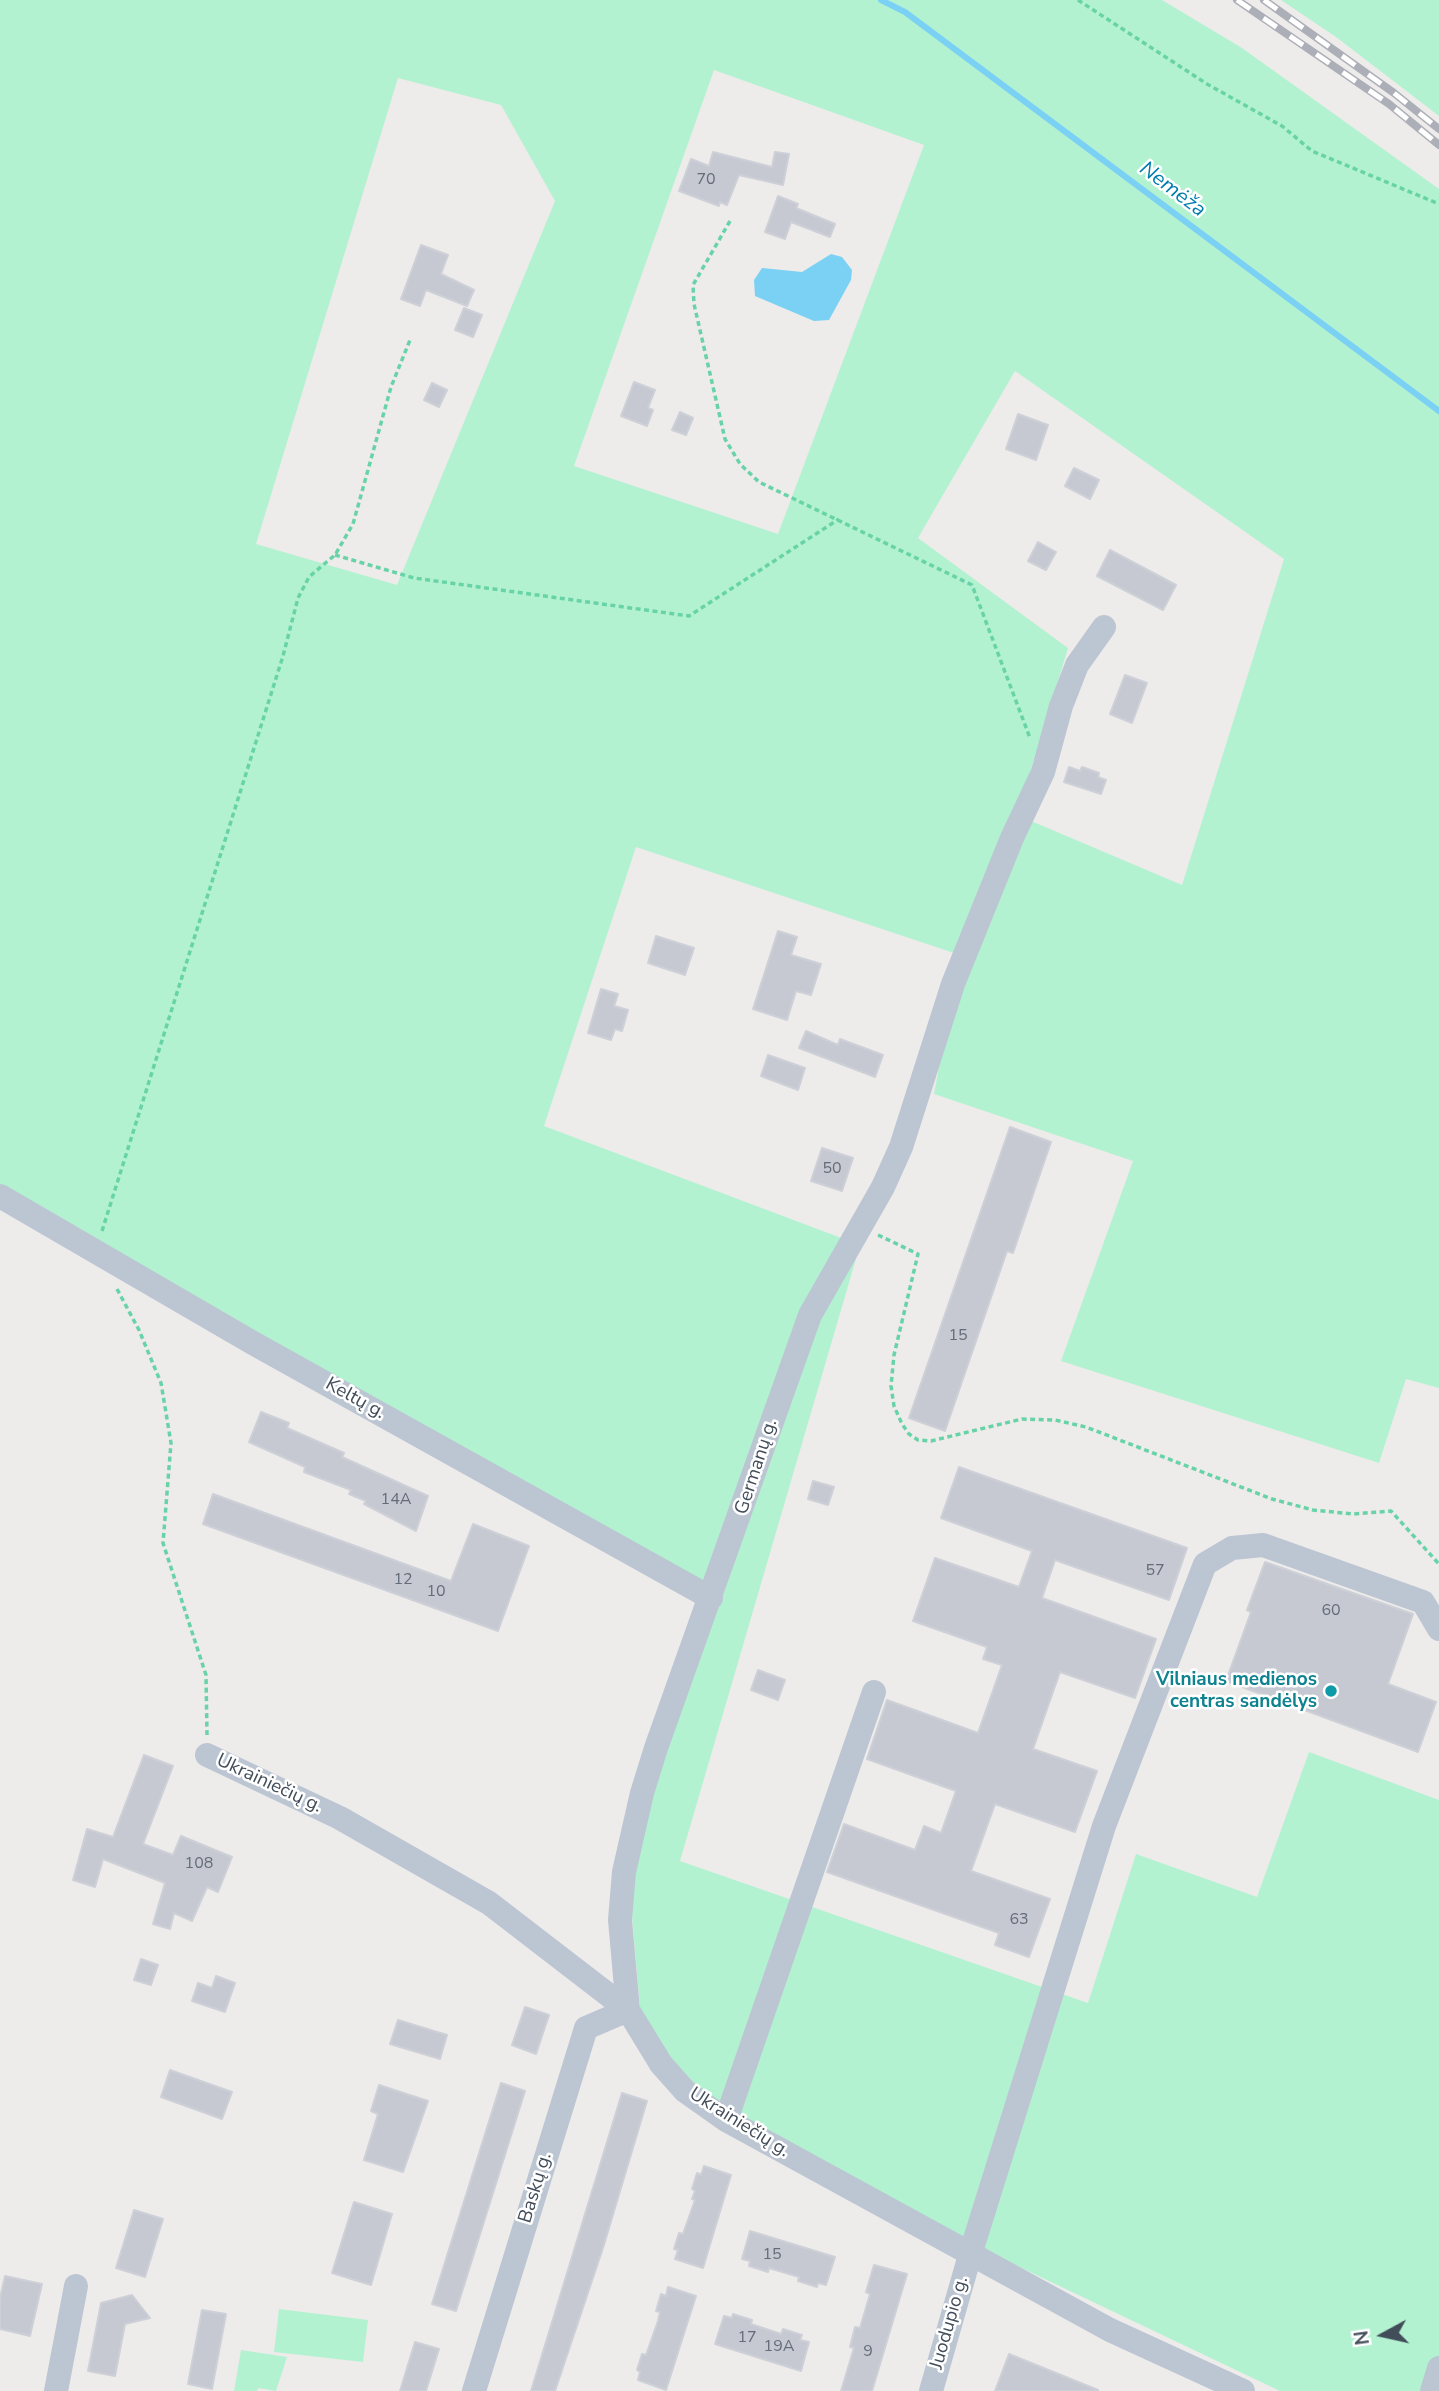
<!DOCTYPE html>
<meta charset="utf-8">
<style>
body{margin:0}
#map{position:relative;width:1439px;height:2391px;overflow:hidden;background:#eeebeb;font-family:"Nunito Sans",sans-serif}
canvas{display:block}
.north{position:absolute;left:1348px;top:2300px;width:70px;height:70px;-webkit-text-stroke:5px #fff;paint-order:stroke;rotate:262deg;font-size:19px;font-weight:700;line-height:28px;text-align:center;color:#424d5a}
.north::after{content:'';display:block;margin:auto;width:24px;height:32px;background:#424d5a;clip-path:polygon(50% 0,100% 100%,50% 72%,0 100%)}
</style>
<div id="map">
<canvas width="1439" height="2391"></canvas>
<div class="north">N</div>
</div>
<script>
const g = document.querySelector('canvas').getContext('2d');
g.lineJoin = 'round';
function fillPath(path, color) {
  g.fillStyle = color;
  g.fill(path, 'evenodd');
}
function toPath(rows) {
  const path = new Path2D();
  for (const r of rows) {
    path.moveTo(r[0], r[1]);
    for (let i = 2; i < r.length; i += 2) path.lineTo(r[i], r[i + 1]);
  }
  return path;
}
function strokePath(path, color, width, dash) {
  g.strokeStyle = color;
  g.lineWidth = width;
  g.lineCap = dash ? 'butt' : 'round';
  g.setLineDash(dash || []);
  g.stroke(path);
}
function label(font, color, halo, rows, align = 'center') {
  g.font = font + ' "Nunito Sans",sans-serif';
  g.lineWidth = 5;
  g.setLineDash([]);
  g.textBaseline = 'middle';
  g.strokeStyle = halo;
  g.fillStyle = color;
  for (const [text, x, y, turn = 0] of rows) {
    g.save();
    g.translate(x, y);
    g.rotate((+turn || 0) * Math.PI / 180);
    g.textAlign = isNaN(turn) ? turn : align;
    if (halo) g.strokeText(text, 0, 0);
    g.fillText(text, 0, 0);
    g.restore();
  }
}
const green = toPath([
 [0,0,1162,0,1242,48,1439,189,1439,1388,1406,1379,1379,1463,1061,1361,1133,1161,934,1094,960,955,636,847,544,1126,860,1245,680,1861,1088,2003,1136,1854,1257,1897,1309,1752,1439,1800,1439,2391,1280,2391,988,2252,704,2095,674,2068,640,2008,630,1893,645,1807,719,1603,0,1187],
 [714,70,924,145,778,534,574,466],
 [398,78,501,105,555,201,397,585,256,544],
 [1015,371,1284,559,1182,885,1017,815,1068,648,918,538],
 [1281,0,1439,0,1439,116,1336,37],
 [279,2309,368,2320,363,2362,274,2352],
 [241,2350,287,2357,276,2391,258,2388,257,2391,234,2391]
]);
const water = toPath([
 [831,254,842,257,852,270,851,280,829,320,814,321,755,296,754,280,762,268,802,272]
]);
const stream = toPath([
 [881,0,905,12,1439,411]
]);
const building = toPath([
 [713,152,772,167,775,152,789,154,783,185,739,175,727,205,720,202,719,206,679,191,691,159,709,166,713,152],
 [778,196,798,204,796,208,835,224,830,237,791,222,785,239,765,232,778,196],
 [421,245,448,255,441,274,474,290,467,306,426,290,420,306,401,299,421,245],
 [464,308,482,315,473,337,455,330,464,308],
 [634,382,655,390,648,408,653,410,647,426,621,416,634,382],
 [432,383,447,390,439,407,424,400,432,383],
 [680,412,693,418,686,435,672,430,680,412],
 [1018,414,1048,425,1036,460,1006,449,1018,414],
 [1074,468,1099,480,1090,499,1065,486,1074,468],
 [1038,542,1056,552,1046,570,1028,561,1038,542],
 [1110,550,1176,585,1163,610,1097,576,1110,550],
 [1125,675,1147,683,1132,723,1110,714,1125,675],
 [1069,767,1080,771,1082,767,1099,773,1098,777,1106,780,1101,794,1064,782,1069,767],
 [778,931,797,937,791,955,821,964,811,995,796,991,787,1020,753,1009,778,931],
 [656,936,694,948,685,975,648,963,656,936],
 [601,989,618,994,614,1006,628,1010,622,1031,615,1029,611,1040,588,1033,601,989],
 [806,1031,838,1045,840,1039,883,1055,875,1077,799,1048,806,1031],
 [768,1055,805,1068,798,1090,761,1076,768,1055],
 [1010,1127,1051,1142,1013,1253,1007,1251,945,1431,909,1418,1010,1127],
 [822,1148,853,1158,842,1191,811,1181,822,1148],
 [261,1412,289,1423,287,1428,344,1453,342,1457,428,1496,416,1531,364,1504,366,1501,349,1494,351,1490,304,1472,305,1467,249,1442,261,1412],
 [959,1467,1187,1548,1169,1600,1055,1560,1042,1598,1156,1639,1135,1698,1060,1672,1033,1749,1097,1771,1075,1832,995,1804,971,1871,1050,1899,1029,1957,995,1945,999,1933,827,1872,844,1824,915,1850,924,1826,941,1833,956,1791,867,1759,887,1700,978,1733,1002,1665,983,1659,987,1647,913,1621,935,1558,1019,1587,1032,1551,941,1518,959,1467],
 [813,1481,834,1487,828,1505,808,1499,813,1481],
 [213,1494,451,1581,473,1524,529,1546,498,1631,203,1524,213,1494],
 [1265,1562,1413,1614,1388,1684,1436,1702,1418,1752,1226,1681,1251,1612,1247,1610,1265,1562],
 [758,1670,785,1680,778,1700,751,1690,758,1670],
 [144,1755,173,1766,143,1844,173,1855,181,1836,232,1857,218,1892,207,1887,192,1921,174,1913,170,1929,153,1924,165,1883,103,1859,95,1887,73,1880,87,1829,113,1837,144,1755],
 [141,1959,158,1965,151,1985,134,1980,141,1959],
 [216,1976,235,1983,225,2012,192,2001,198,1983,212,1988,216,1976],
 [525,2007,549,2015,536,2054,512,2045,525,2007],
 [398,2020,447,2035,440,2059,390,2044,398,2020],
 [170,2070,232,2092,222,2119,161,2097,170,2070],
 [501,2083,525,2091,456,2311,432,2304,501,2083],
 [379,2085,428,2101,403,2172,364,2160,378,2114,371,2111,379,2085],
 [622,2093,647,2101,603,2248,555,2391,531,2391,622,2093],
 [704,2166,731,2175,703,2268,675,2259,678,2250,674,2249,679,2233,683,2234,695,2200,692,2199,695,2191,692,2189,697,2173,701,2175,704,2166],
 [354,2202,392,2214,371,2285,332,2273,354,2202],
 [134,2210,163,2219,145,2277,116,2268,134,2210],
 [750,2231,835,2257,826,2285,818,2283,817,2287,798,2281,799,2277,769,2268,768,2272,749,2266,750,2261,742,2259,750,2231],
 [874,2265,907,2274,872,2391,841,2391,854,2348,850,2347,855,2327,860,2328,870,2294,866,2292,874,2265],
 [5,2276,42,2284,30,2336,0,2329,0,2298,5,2276],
 [668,2287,696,2296,666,2390,638,2380,640,2372,637,2370,642,2354,646,2355,658,2321,660,2312,656,2311,661,2294,666,2296,668,2287],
 [132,2295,150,2318,125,2324,115,2376,88,2371,101,2303,132,2295],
 [202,2310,226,2314,212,2389,188,2384,202,2310],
 [733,2314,752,2320,751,2324,781,2334,783,2329,802,2335,800,2340,809,2342,801,2371,715,2344,724,2316,732,2318,733,2314],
 [415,2342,439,2349,426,2391,400,2391,415,2342],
 [1009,2354,1098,2390,1098,2391,995,2391,1009,2354]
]);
const path = toPath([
 [1078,0,1207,84,1282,126,1312,151,1439,204],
 [730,221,693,285,694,304,725,439,740,464,759,482,972,585,1030,738],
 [335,555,414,578,689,616,839,519],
 [102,1231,283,656,298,598,309,577,335,555,353,524,391,387,410,340],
 [878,1235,918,1254,894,1355,891,1386,894,1406,902,1424,909,1434,918,1440,931,1441,1022,1419,1055,1420,1086,1427,1272,1499,1313,1510,1353,1514,1391,1511,1439,1564],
 [117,1289,139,1330,161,1383,171,1443,163,1543,206,1675,207,1735]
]);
const minor = toPath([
 [0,1196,253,1343,711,1598],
 [207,1755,340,1818,489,1903,628,2010,661,2064,685,2091,726,2120,1110,2330,1243,2391],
 [628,2010,620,1920,624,1872,642,1793,656,1748,810,1315,883,1187,901,1147,953,984,1012,838,1043,772,1061,706,1077,665,1104,627],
 [726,2120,874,1692],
 [56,2391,76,2286],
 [474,2391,586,2028,628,2010],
 [931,2391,970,2255,1104,1826,1205,1564,1232,1548,1263,1545,1423,1602,1439,1629],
 [1432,2391,1439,2368]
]);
const rail = toPath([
 [1237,0,1389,104,1439,145],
 [1264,0,1394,93,1439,129]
]);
const markers = [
 [1331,1691,7,"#0f9aa8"]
];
const numberNames = [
 ["70",706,180],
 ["50",832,1169],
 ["15",958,1336],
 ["14A",396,1500],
 ["57",1155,1571],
 ["12",403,1580],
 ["10",436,1592],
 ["60",1331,1611],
 ["108",199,1864],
 ["63",1019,1920],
 ["15",772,2255],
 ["17",747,2338],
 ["19A",779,2347],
 ["9",868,2352]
];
const streetNames = [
 ["Keltų g.",355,1399,29],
 ["Germanų g.",757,1467,-72],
 ["Ukrainiečių g.",269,1784,25],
 ["Ukrainiečių g.",739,2123,32],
 ["Baskų g.",536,2188,-73],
 ["Juodupio g.",950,2323,-74]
];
const cultureNames = [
 ["Vilniaus medienos",1317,1680],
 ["centras sandėlys",1317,1702]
];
const waterNames = [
 ["Nemėža",1172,190,37]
];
fillPath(green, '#b3f2d1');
fillPath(water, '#7bd1f4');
strokePath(stream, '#7bd1f4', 6);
fillPath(building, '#c6c9d2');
strokePath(building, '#ced0d8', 2);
strokePath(path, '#68d3a7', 3.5, [5, 3.5]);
strokePath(minor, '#bcc6d3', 24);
strokePath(rail, '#acafb7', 8);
strokePath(rail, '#fff', 5, [16]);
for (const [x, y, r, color] of markers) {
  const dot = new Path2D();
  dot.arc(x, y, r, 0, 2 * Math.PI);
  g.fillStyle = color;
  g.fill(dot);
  strokePath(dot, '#fff', 2.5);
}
label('16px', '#636c78', null, numberNames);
label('19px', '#424d5a', '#fff', streetNames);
label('bold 19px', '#0d838f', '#fff', cultureNames, 'right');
label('italic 21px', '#007caf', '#fff', waterNames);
</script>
